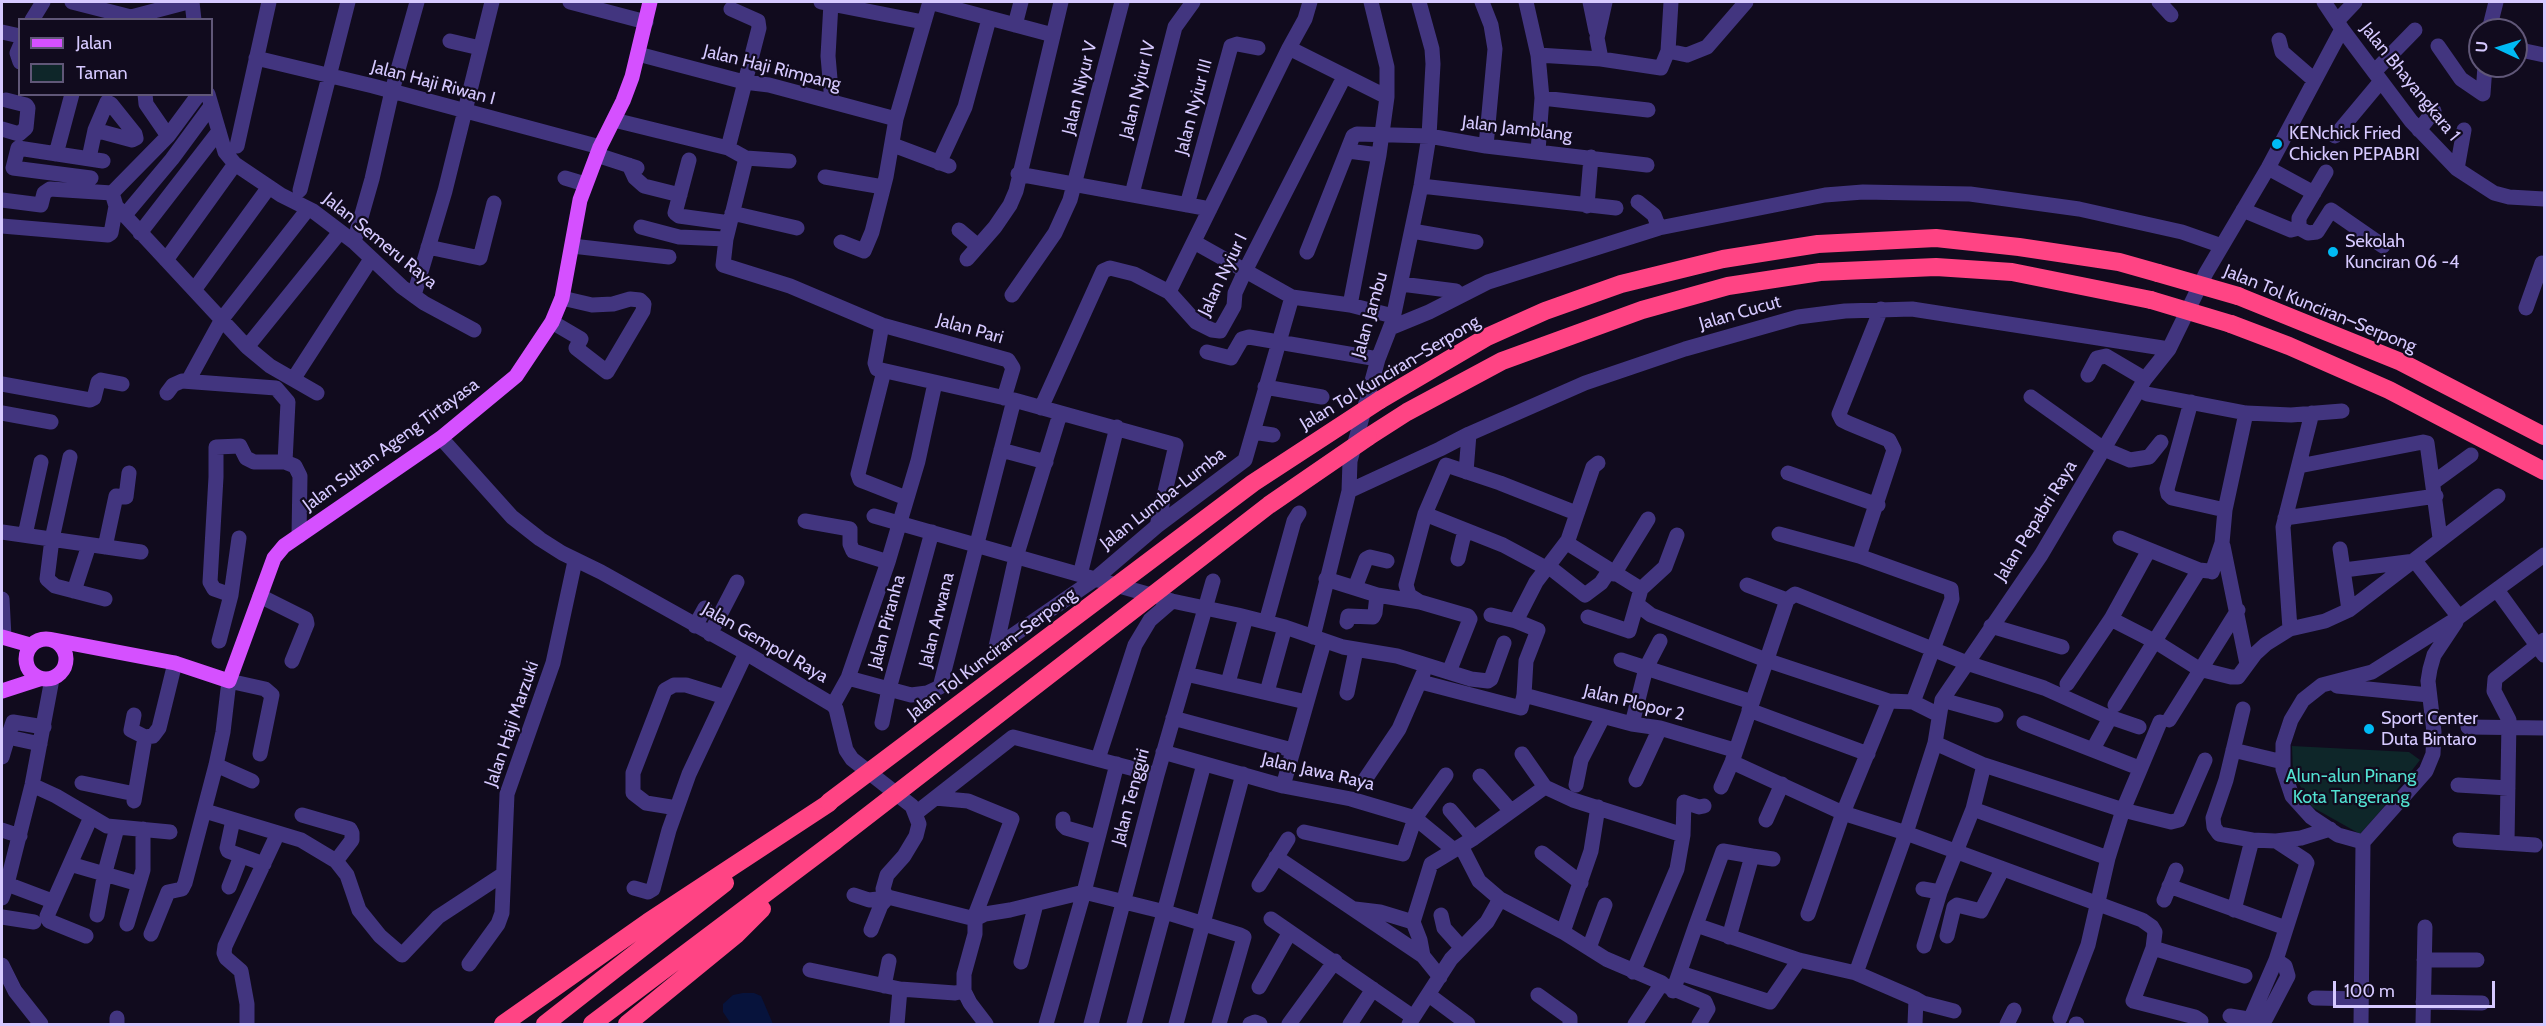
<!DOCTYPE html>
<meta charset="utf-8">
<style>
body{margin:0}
#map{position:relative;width:2546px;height:1026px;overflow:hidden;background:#110b1e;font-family:Cabin,sans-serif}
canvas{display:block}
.frame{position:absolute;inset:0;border:3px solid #d6c9ff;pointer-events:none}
.legend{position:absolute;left:18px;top:18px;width:195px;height:78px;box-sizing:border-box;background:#110b1e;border:2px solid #605778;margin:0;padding:8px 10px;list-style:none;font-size:18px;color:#d6c9ff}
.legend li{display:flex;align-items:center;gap:12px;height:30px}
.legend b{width:30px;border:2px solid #605778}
.north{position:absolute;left:2468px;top:18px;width:60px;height:60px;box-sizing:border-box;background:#110b1e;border:2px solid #605778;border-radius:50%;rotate:274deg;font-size:16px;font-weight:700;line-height:24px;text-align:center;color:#d6c9ff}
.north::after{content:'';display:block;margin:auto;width:21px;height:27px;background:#00baf4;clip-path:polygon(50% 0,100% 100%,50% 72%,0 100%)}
.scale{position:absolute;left:2333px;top:981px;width:162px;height:27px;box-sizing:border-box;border:3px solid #d6c9ff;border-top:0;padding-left:8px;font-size:18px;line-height:21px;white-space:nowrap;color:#d6c9ff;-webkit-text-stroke:4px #110b1e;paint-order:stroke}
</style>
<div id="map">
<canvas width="2546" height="1026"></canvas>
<div class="frame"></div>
<ul class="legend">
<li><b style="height:8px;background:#d550ff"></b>Jalan</li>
<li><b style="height:16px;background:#0e2629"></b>Taman</li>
</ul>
<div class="north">U</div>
<div class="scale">100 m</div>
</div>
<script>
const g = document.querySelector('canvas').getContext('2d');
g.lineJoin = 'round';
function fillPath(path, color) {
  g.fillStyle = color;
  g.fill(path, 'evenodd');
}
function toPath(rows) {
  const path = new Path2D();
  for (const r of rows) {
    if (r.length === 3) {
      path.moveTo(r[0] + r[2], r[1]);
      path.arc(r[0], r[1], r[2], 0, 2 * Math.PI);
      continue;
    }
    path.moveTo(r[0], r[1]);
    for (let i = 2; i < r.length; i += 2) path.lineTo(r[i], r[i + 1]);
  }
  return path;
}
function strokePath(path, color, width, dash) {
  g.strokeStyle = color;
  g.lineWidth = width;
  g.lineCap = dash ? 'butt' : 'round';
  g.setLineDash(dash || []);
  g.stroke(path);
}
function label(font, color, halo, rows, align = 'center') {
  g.font = font + ' Cabin,sans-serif';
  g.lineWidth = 4.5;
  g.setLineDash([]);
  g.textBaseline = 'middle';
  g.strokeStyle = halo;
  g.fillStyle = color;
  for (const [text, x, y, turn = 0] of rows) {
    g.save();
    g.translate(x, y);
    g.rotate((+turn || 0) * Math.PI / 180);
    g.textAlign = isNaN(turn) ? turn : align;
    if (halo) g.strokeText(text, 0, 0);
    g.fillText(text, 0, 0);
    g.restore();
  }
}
const green = toPath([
 [2292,746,2409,752,2420,760,2382,809,2360,834,2312,807,2293,773]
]);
const water = toPath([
 [743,993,754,993,761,996,773,1024,731,1024,723,1012,723,1004,733,995]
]);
const minor = toPath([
 [72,2,131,17,188,2],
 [192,2,194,20],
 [570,2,646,22],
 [821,2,923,22],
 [1482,2,1491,25,1495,49,1486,146],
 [1526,2,1538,55,1542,98,1538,151],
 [1590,2,1596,31],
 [2159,2,2171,15],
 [2324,2,2342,29,2411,121,2457,169,2494,193,2509,197,2544,199],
 [831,3,828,56,832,102],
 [32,20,43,2],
 [2337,21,2355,2],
 [1015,25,1021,2],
 [2489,30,2496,2],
 [2,32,20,36],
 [2279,40,2282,52,2313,79],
 [450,41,480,48],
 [20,46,17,53,20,62],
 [2438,46,2461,79,2483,94,2485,66],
 [1289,48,1387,97],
 [2516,49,2544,55],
 [1668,51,1687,55,1707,47,1746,2],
 [638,54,744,82,769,85,896,119],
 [1538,55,1601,59,1661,68,1668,51,1671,2],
 [256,58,373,86,600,147],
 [1601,59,1597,38,1605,2],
 [2374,72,2415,30],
 [145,94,146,104,168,136],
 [208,94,225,152,235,164,281,195,313,211,354,242,402,287,424,303,474,330],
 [1542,98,1648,110],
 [614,120,728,148,746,158,726,239,723,265,790,286,882,325,1008,360,1013,368,1004,398],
 [2,129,19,134,26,128,28,108,26,105,6,100],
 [2419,130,2434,111],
 [2335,136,2381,81],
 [893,145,949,166],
 [237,146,269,2],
 [728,148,759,28,758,21,731,9],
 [1348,151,1379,155],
 [56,154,72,94],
 [597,155,637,168],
 [89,158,95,130,107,102,111,104,135,134,136,138,132,140,95,130],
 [746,158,789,161],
 [689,160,675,213,679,216,730,223],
 [939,163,965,107,989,19],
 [629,165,635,178,644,186,680,195],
 [2268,168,2314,193],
 [2457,169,2464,130],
 [2326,172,2299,218,2299,228,2308,233,2317,232,2331,210,2383,246],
 [1018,174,1210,209],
 [825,177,883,187],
 [91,178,13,168,18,148,103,161],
 [565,178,585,184],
 [1421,186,1616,208],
 [300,190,348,2],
 [1132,194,1175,27,1193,2],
 [2,200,41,205,44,193,50,189,112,193],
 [1638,202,1654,215,1659,228],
 [1187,205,1231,46,1237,44,1258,48],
 [116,206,247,347,270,366,317,393],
 [1587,206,1591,157],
 [2243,210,2291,230,2299,228],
 [732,213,797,228],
 [125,215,172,159,211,106],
 [2,226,108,235,111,233,116,206,112,193,168,136,199,94],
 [641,227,679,237,726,239],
 [959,230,978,246],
 [1412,231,1476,242],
 [140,233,219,131],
 [354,242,372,179,392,91,417,2],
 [841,242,864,251,872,232,886,177,896,119,929,5,933,3,1053,35],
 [1194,242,1292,297,1350,305,1393,316],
 [572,246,669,257],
 [428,247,480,258,494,203],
 [1307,252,1353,136,1357,134,1429,136,1486,146,1647,165],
 [967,259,995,227,1010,205,1016,191,1061,2],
 [166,260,235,164],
 [1401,284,1456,291],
 [194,290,269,187],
 [1169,292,1289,48,1305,19,1310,2],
 [414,295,445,191,492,2],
 [1012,295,1055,233,1070,200,1122,2],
 [1350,305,1379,155,1387,97,1387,67,1371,2],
 [2526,308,2542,263,2544,264],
 [552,322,581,339,576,348,607,372,643,311,644,304,640,300,630,299,613,304,592,305,562,298],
 [882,325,875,363,877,369,1014,400,1176,445,1157,526],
 [1390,328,1429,312,1488,282,1659,228,1825,195,1863,192,1970,194,2079,209,2182,232,2222,246],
 [247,347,340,232],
 [1207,352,1231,358,1242,339,1249,337,1378,359],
 [884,371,858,474,860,480,868,483,906,498],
 [2088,375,2097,358,2106,356,2145,379],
 [294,378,371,259],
 [188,381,222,319,308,209],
 [2,384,90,400,94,398,98,382,101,380,122,384],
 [1265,387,1322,397],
 [167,393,173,385,182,381,276,388,288,402,285,462],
 [2147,394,2246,413,2291,415,2342,411],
 [2031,397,2104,449,2130,460,2149,457,2161,442],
 [2191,402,2167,489,2168,494,2172,498,2225,510],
 [1041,408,1103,271,1110,268,1134,274,1169,292,1196,322,1212,330,1220,331,1234,306,1235,293,1245,271,1344,77],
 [2,413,51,422],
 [1253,432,1273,435],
 [441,438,512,517,540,539,562,553,601,572,746,653,833,705,836,709,846,750,852,759,912,806,919,824,916,836,904,856,887,875,883,889,885,894,888,897,975,919,975,934,964,974,964,991,970,1003,986,1024],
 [1001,450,1046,462],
 [70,457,52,539,47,579,55,586,105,599],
 [2299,466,2423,442,2427,443,2440,538],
 [1466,472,1469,434],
 [1788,473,1878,505],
 [2434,482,2471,455],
 [1349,491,1440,449,1469,434,1585,383,1685,349,1798,317,1845,311,1912,309,2169,349],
 [1425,514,1503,545,1546,568],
 [874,516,1172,601,1238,615,1285,627,1343,647,1397,656,1471,679,1488,681,1491,679,1504,643],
 [2285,518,2436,496],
 [805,521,850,529,850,544,853,551,888,562],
 [2,532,141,552],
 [1779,534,1859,556,1951,589,1952,599,1913,702],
 [25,535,41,462],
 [2120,538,2199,570,2209,571],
 [1567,543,1641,589,1629,631,1588,617],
 [2223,546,2247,664],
 [105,547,116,496,126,497,129,473],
 [2340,549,2349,610],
 [1859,556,1894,450,1889,440,1848,423,1842,420,1839,414,1881,309],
 [1458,559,1465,530],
 [1387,561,1370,557,1366,559,1356,585,1358,589,1377,595,1420,602,1468,616,1470,619,1449,672],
 [1548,566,1585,595,1601,583,1609,571],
 [2344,570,2415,561,2459,617],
 [2212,572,2222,543,2225,510,2246,413],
 [1614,574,1648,519],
 [1080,575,1117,427],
 [1326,579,1358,589],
 [1747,585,1787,600],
 [1641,589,1665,567,1677,535],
 [2497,590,2544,655],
 [74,591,89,545],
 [231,595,239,538],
 [260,596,306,619,307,624,292,661],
 [2,599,4,637],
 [1420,602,1409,595,1406,585,1425,514,1446,465,1500,483,1576,513],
 [1638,605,1651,615,1766,660,1889,701,1913,702,1939,715],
 [2111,619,2156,642,2199,669,2231,677,2238,677,2255,654,2266,644,2290,629,2325,621,2349,610,2498,496],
 [1516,621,1536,582,1568,540,1593,467,1598,463],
 [1266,622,1294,521,1299,513],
 [1347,622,1348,616,1373,617,1375,613,1377,595],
 [695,626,705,608],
 [1991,626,2062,647],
 [2290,629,2283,527,2312,413],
 [710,634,737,582],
 [1313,637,1349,491,1350,461,1378,359,1392,323,1421,186,1429,136,1433,64,1432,49,1419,2],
 [219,641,231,595,214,589,210,582,216,477,216,447,240,446,246,458,254,462,285,462,295,466,300,476,299,536],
 [996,647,1095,579,1157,526,1245,460,1292,297],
 [996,647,1016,557,1060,414],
 [1621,660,1752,702],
 [1186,674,1306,702],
 [848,678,911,695,927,693,940,687,1014,400],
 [1421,682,1521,708,1524,695,1526,661,1538,630,1516,621,1491,615],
 [1228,683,1246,617],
 [2067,684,2111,619,2149,550],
 [2337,686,2429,695],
 [1267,692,1285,627],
 [1347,693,1356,650],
 [1524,695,1632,724,1660,728,1734,750],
 [1942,700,1996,715],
 [833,705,848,678,888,562,918,461,935,383],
 [2115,705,2199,570],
 [2243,709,2226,780,2213,818,2214,827,2219,834,2252,840],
 [1749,710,1868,754],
 [134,715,131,730,145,737,134,801],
 [1173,718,1292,750],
 [2169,720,2238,610],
 [882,723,889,689,932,532],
 [2024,723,2139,768],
 [1632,724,1646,668,1660,641],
 [2468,727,2544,728],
 [8,737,13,722,44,727],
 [145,737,153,736,159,728,175,663],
 [1935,743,1984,765,2123,810,2171,822,2179,820,2205,760],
 [2093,749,2110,718],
 [2233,750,2283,762],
 [1163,752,1283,786,1351,799,1415,818,1454,850],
 [1522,754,1545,787,1573,800,1683,835],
 [2,757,8,737,40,744],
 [1098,759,1135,645,1150,620,1172,601],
 [1732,762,1843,813,1906,833,2142,920,2152,927,2155,932,2153,948,2133,1001,2195,1017,2201,1021],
 [216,765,252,781],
 [1480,776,1511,811],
 [1636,780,1660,728],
 [1364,781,1399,729,1423,674],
 [82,783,135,794],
 [32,785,56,796,107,826,170,832],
 [1576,785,1581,760,1603,717],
 [2458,785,2508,788],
 [1283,786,1324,642],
 [1721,787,1732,762,1787,600,1795,594,1967,663,2044,688,2104,715,2139,727],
 [935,798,968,801,1012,819,974,918],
 [677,808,646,803,633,793,633,773,665,690,674,685,686,685,725,697],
 [1973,809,2108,858],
 [1450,810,1474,838],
 [205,811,301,840,336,861,347,875,359,910,380,936,402,955,438,917,502,875],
 [916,813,1013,737,1157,775],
 [302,815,350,829,352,833,352,840,336,861],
 [1063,819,1063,825,1066,828,1097,837],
 [233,820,227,848,228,851,264,864],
 [1766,820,1782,784],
 [2,830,20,836],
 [1304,832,1403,854,1415,818,1446,775],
 [2460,840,2535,845],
 [2276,841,2301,838,2330,829],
 [2363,842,2338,835,2311,817,2292,796,2283,769,2283,744,2291,720,2303,700,2322,685,2372,672,2459,617,2544,555],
 [2507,843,2509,720,2494,691,2495,679,2544,640],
 [1461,846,1479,881,1500,899,1563,932,1606,959,1662,983,1635,1024],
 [1542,853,1581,883],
 [1752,856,1773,859],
 [1276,857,1423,956,1440,977],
 [70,864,139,884],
 [7,884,52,901],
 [1259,885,1288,839],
 [2169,886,2286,928],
 [229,887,241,856],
 [634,888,648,892,653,889,669,830,689,774,746,653],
 [1923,889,1940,892],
 [854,895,869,900,878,899,885,894],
 [2,898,7,884,32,785,52,679],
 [2164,900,2176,870],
 [1355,909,1380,912,1413,922,1420,940,1423,956],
 [2234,910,2252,840,2276,841,2305,860,2307,863,2276,960,2250,1020],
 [1808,914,1843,813,1889,701],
 [97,915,105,872,117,828],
 [1441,915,1444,928,1461,947],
 [2,917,34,922],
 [975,919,985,914,1010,910,1084,892,1165,912,1240,935,1244,937,1219,1024],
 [1271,919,1413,1017],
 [1413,922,1431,864,1474,838,1545,787],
 [127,924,143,870,143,829],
 [1696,925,1723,851,1752,856,1729,937],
 [871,930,881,905,888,897],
 [1563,932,1591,851,1598,807],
 [151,934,168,892,182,889,185,883,216,765,223,732,229,681,265,689,272,695,260,754],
 [86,936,49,921,47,916,91,817],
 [1947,936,1954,907,1957,905,1981,911,2002,870],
 [1924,946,1940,892,1973,809,1984,765],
 [1589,948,1605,905],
 [2153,948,2245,976],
 [2424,960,2477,960],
 [1021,962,1036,904],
 [469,964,498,924,502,913,507,794,553,663,575,561],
 [2,965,15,991,41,1024],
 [810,970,900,989,955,993,964,991],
 [1633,972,1677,869,1683,835,1684,802,1699,807,1704,806],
 [1680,973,1770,1002,1799,960],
 [884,986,889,961],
 [1667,986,1705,1002,1708,1009,1699,1024],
 [1259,987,1290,932],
 [1673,991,1696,925,1799,960,1856,973],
 [1429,995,1468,1024],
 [1538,995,1570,1018,1570,1024],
 [2315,998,2361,999],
 [1916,999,1923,1003,1954,1011],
 [2423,1002,2482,1003],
 [2230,1016,2260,1021,2266,1018,2288,976,2285,966,2276,960],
 [2060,1018,2088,945,2108,858,2123,810,2160,722],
 [117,1024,117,1018],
 [247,1024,247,1004,241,971,226,958,224,953,225,946,278,833],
 [897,1024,900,989],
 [1046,1024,1084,892,1117,764],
 [1091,1024,1157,775,1213,581],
 [1134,1024,1204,764],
 [1176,1024,1243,774],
 [1250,1024,1255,1022,1260,1024],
 [1289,1024,1335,961],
 [1350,1024,1373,989],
 [1409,1024,1451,959,1487,922,1500,899],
 [1915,1024,1916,999,1856,973,1906,833,1935,743,1942,700,2041,555,2145,379,2169,349,2206,273,2268,168,2342,29],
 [2007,1024,2014,1010],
 [2076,1024,2077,1024],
 [2361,1024,2363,842,2426,771,2433,754,2434,732,2428,681,2430,669,2434,655,2456,622],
 [2423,1024,2425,927]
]);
const major = toPath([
 [2,637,30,645],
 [46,659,20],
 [54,640,175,663,229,681,274,558,284,546,441,438,516,376,552,322,562,298,580,200,600,147,623,101,632,77,650,2],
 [2,691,39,679]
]);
const highway = toPath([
 [2238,296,2401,362,2544,436],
 [2231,324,2289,346,2389,390,2544,471],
 [1380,400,1487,337,1545,311,1621,284,1723,259,1818,244,1936,238,2019,247,2119,262,2158,273],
 [1368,437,1407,412,1502,361,1642,310,1728,286,1820,272,1936,267,2012,272,2151,300],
 [503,1024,648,922,829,803],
 [545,1024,725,883],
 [592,1024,835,841],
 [627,1024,737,934,762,909]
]);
const highwayBridge = toPath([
 [2158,273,2238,296],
 [2151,300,2231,324],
 [829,802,1253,483,1380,400],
 [835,841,1269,505,1368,437]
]);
const markers = [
 [2277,144,6,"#00baf4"],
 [2333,252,6,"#00baf4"],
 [2369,729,6,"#00baf4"]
];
const streetNames = [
 ["Jalan Haji Rimpang",772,68,14],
 ["Jalan Bhayangkara 1",2410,82,51],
 ["Jalan Haji Riwan I",433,83,15],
 ["Jalan Niyur V",1080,88,-76],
 ["Jalan Nyiur IV",1138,90,-76],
 ["Jalan Nyiur III",1194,107,-75],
 ["Jalan Jamblang",1517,129,7],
 ["Jalan Semeru Raya",380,241,39],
 ["Jalan Nyiur I",1223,275,-64],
 ["Jalan Tol Kunciran–Serpong",2320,309,22],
 ["Jalan Cucut",1740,313,-16],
 ["Jalan Jambu",1370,315,-74],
 ["Jalan Pari",970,329,16],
 ["Jalan Tol Kunciran–Serpong",1390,373,-31],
 ["Jalan Sultan Ageng Tirtayasa",391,445,-36],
 ["Jalan Lumba-Lumba",1163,499,-38],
 ["Jalan Pepabri Raya",2036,521,-58],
 ["Jalan Arwana",937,620,-76],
 ["Jalan Piranha",887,622,-75],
 ["Jalan Gempol Raya",765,643,30],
 ["Jalan Tol Kunciran–Serpong",992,654,-37],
 ["Jalan Plopor 2",1634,703,14],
 ["Jalan Haji Marzuki",512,724,-71],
 ["Jalan Jawa Raya",1318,772,13],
 ["Jalan Tenggiri",1131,797,-75]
];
const poiNames = [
 ["KENchick Fried",2289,134],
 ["Chicken PEPABRI",2289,155],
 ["Sekolah",2345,242],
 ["Kunciran 06 -4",2345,263],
 ["Sport Center",2381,719],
 ["Duta Bintaro",2381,740]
];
const parkNames = [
 ["Alun-alun Pinang",2351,777],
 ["Kota Tangerang",2351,798]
];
fillPath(green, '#0e2629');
fillPath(water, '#07133c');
strokePath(minor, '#42357f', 15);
strokePath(major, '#d550ff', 15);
strokePath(highway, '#ff4484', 18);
strokePath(highwayBridge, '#ff4484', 18);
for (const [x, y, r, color] of markers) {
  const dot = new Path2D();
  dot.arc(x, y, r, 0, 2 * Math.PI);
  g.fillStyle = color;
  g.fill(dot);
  strokePath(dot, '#110b1e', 2);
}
label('18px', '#d6c9ff', '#110b1e', streetNames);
label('18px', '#d6c9ff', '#110b1e', poiNames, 'left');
label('18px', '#52e1d1', '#110b1e', parkNames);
</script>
